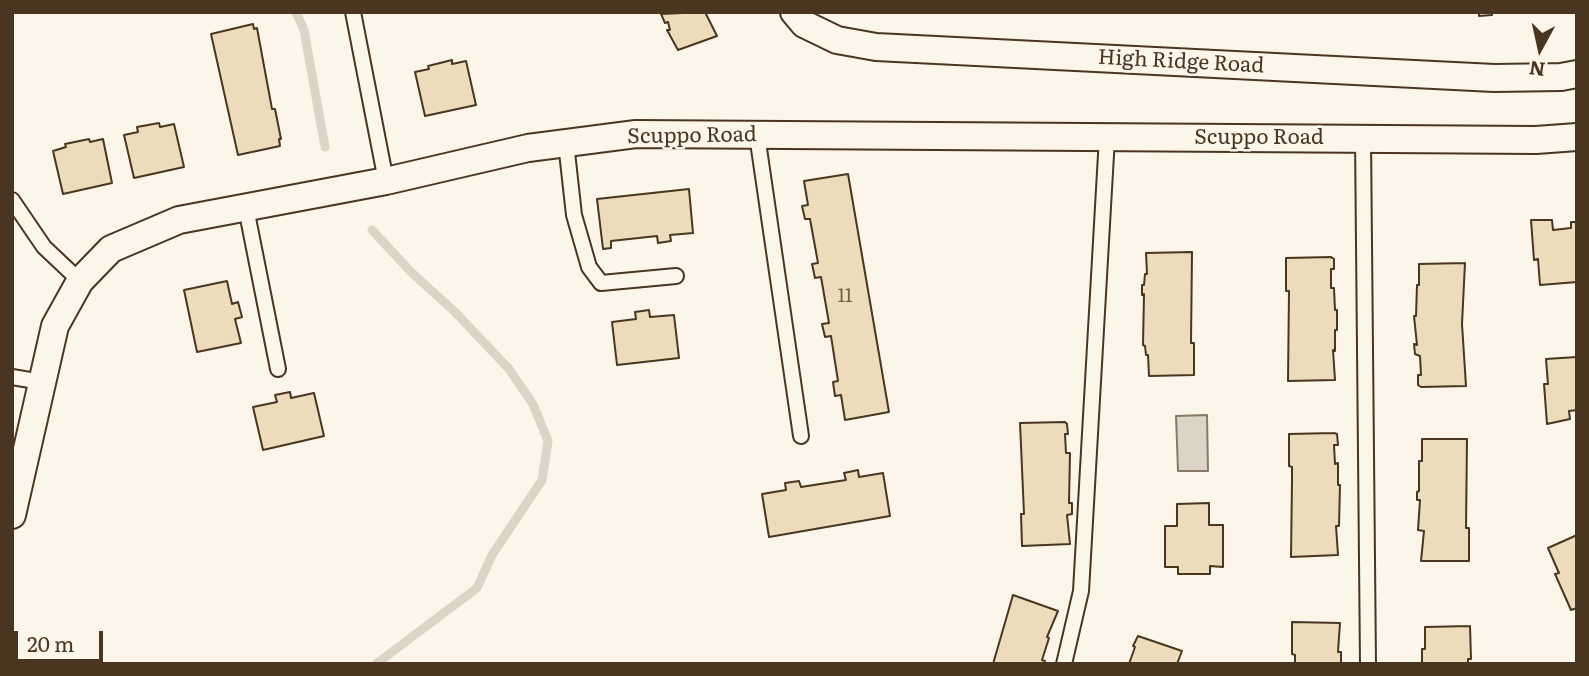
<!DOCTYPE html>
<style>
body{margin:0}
#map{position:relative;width:1589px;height:676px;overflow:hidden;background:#fbf6e9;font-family:Literata,serif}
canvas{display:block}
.frame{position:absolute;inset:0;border:14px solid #4a3520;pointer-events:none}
.north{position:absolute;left:1505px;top:14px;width:70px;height:70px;-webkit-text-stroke:5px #fbf6e9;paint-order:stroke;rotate:188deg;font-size:19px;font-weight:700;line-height:28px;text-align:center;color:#4a3520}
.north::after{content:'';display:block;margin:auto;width:24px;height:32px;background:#4a3520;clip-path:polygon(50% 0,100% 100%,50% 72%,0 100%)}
.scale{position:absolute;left:14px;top:631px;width:89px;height:32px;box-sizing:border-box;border:4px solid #4a3520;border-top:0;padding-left:9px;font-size:21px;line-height:24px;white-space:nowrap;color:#4a3520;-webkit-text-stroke:5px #fbf6e9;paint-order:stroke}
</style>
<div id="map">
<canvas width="1589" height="676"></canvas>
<div class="frame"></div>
<div class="north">N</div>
<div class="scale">20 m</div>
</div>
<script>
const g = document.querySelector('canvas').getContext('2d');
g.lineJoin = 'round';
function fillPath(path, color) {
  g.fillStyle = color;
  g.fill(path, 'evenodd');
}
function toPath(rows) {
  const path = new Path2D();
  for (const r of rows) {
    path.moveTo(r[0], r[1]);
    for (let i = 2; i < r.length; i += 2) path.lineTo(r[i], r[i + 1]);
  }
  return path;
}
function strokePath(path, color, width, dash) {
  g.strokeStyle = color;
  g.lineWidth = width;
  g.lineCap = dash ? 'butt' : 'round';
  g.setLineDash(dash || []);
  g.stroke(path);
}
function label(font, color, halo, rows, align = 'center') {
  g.font = font + ' Literata,serif';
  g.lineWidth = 5;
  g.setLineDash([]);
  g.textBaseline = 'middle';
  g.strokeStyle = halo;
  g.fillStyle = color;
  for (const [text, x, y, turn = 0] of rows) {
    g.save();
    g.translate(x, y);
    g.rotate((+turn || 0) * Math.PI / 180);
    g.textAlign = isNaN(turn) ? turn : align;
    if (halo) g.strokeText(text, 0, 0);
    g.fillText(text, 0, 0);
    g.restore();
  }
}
const water = toPath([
 [1207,415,1208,471,1178,471,1176,416,1207,415]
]);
const stream = toPath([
 [296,12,304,30,325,147],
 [372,230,411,272,455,312,509,369,533,404,548,441,542,480,492,555,477,588,376,664]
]);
const building = toPath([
 [705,12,717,36,678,50,667,30,670,30,668,22,665,23,661,14,705,12],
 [1479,12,1492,12,1492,15,1479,16,1479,12],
 [253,24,254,29,257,28,272,109,275,109,281,139,279,139,280,146,238,155,211,34,253,24],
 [452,60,452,64,466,61,476,105,425,116,415,72,429,69,428,66,452,60],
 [159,123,160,127,174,124,184,167,134,178,124,135,138,132,137,127,159,123],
 [89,139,90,142,103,139,112,183,63,194,53,151,66,147,65,144,89,139],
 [848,174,889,412,845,420,841,395,835,396,833,382,838,381,831,336,825,337,822,324,829,323,821,277,815,278,812,264,818,263,810,219,805,219,802,206,808,205,804,181,848,174],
 [689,189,693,233,670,235,671,241,658,243,657,236,611,241,611,248,603,249,597,199,689,189],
 [1531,220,1552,220,1553,230,1571,228,1571,222,1577,222,1577,282,1540,285,1538,259,1534,260,1531,220],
 [1192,252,1191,343,1194,343,1194,375,1149,376,1148,355,1146,355,1145,346,1143,345,1144,294,1142,295,1142,285,1144,285,1145,274,1147,274,1146,253,1192,252],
 [1331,257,1334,259,1334,269,1331,269,1331,288,1334,288,1335,310,1337,310,1337,330,1335,330,1335,351,1333,350,1335,380,1288,381,1289,291,1286,291,1286,258,1331,257],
 [1465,263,1462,324,1466,386,1421,387,1418,385,1418,375,1421,375,1420,356,1415,354,1414,344,1417,345,1414,316,1416,316,1417,285,1419,285,1419,264,1465,263],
 [227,281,232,304,238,302,242,317,235,319,241,343,197,352,184,290,227,281],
 [649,310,650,317,674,315,679,358,617,365,612,322,636,319,635,312,649,310],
 [1577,357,1577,410,1569,411,1570,419,1547,424,1544,384,1548,384,1546,359,1577,357],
 [290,392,291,398,314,393,324,436,263,450,253,407,277,402,275,395,290,392],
 [1065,422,1067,424,1068,434,1065,434,1066,453,1070,453,1069,503,1072,503,1072,514,1067,515,1070,544,1022,546,1021,514,1024,514,1020,423,1065,422],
 [1334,433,1337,434,1338,445,1334,445,1335,464,1338,463,1338,485,1340,485,1339,526,1336,526,1338,555,1291,557,1292,481,1292,467,1289,466,1289,434,1334,433],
 [1422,439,1467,439,1466,528,1469,528,1469,561,1421,561,1424,531,1418,530,1420,500,1417,500,1417,492,1419,491,1419,461,1422,461,1422,439],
 [858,470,859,477,883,473,890,516,769,537,762,494,786,490,785,483,799,481,801,487,846,480,844,473,858,470],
 [1209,503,1209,525,1223,525,1223,567,1210,566,1210,574,1178,574,1178,567,1165,567,1165,526,1177,526,1177,504,1209,503],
 [1577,535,1577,608,1571,610,1555,574,1559,573,1548,548,1577,535],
 [1013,595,1058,611,1047,637,1049,638,1042,660,1045,661,1044,664,993,664,1013,595],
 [1292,622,1340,623,1338,652,1341,652,1341,664,1295,664,1295,655,1292,654,1292,622],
 [1470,626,1471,659,1468,659,1468,664,1422,664,1422,649,1425,649,1425,627,1470,626],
 [1138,636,1182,651,1177,664,1129,664,1135,647,1133,646,1138,636]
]);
const lane = toPath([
 [353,12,386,181],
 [757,135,801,436],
 [1363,138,1368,664],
 [566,143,574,215,589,267,601,283,676,276],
 [12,200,44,247,80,281],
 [246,208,278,369],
 [12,377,42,382],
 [1064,664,1081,591,1107,137]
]);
const street = toPath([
 [794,12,804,24,837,40,876,47,1494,78,1561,77,1577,74],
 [12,515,55,326,80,281,111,249,179,220,386,181,528,148,636,134,1536,140,1577,137]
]);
const numberNames = [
 ["11",845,297]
];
const streetNames = [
 ["High Ridge Road",1181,62,3],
 ["Scuppo Road",692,136,-1],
 ["Scuppo Road",1259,138]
];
fillPath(water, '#dcd4c6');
strokePath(water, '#887966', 2);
strokePath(stream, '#dcd4c6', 9);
fillPath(building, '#ecdcbc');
strokePath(building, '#4a3520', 2);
strokePath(lane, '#4a3520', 18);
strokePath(street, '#4a3520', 30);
strokePath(lane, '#fbf6e9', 14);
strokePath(street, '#fbf6e9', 26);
label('18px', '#725f47', null, numberNames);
label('21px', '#4a3520', '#fbf6e9', streetNames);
</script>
